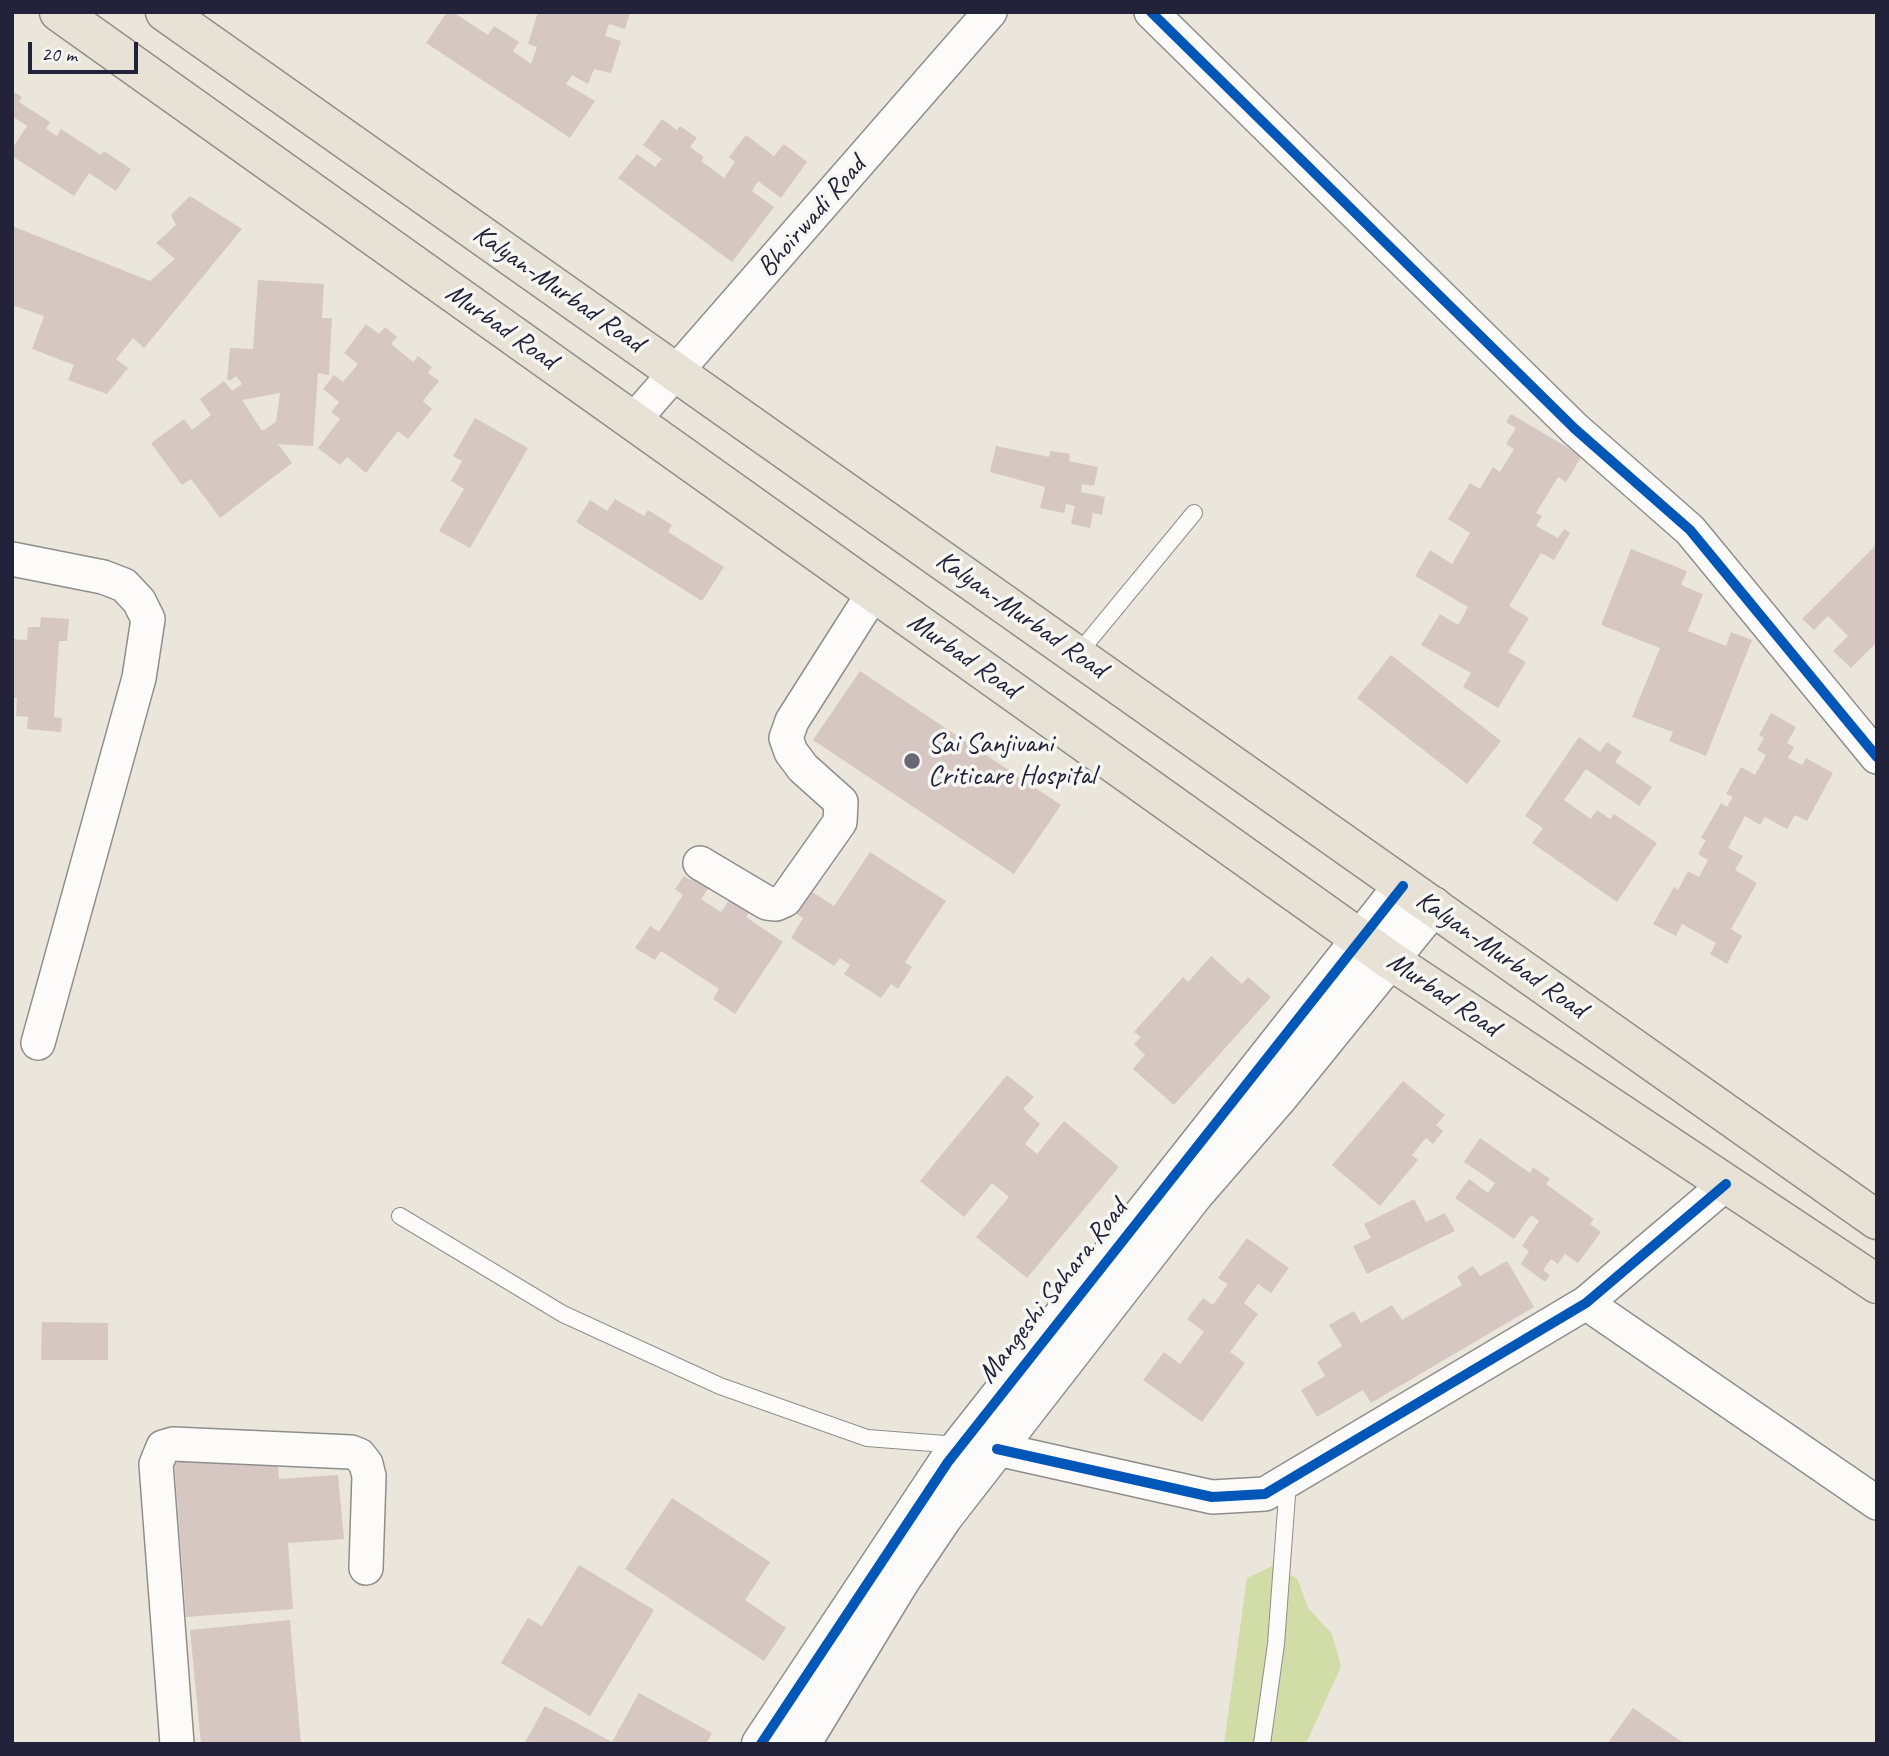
<!DOCTYPE html>
<style>
body{margin:0}
#map{position:relative;width:1889px;height:1756px;overflow:hidden;background:#eae6dc;font-family:Caveat,sans-serif}
canvas{display:block}
.frame{position:absolute;inset:0;border:14px solid #22223b;pointer-events:none}
.scale{position:absolute;left:28px;top:42px;width:110px;height:32px;box-sizing:border-box;border:4px solid #22223b;border-top:0;padding-left:9px;font-size:21px;line-height:24px;white-space:nowrap;color:#22223b;-webkit-text-stroke:5px #f6f6f2;paint-order:stroke}
</style>
<div id="map">
<canvas width="1889" height="1756"></canvas>
<div class="frame"></div>
<div class="scale">20 m</div>
</div>
<script>
const g = document.querySelector('canvas').getContext('2d');
g.lineJoin = 'round';
function fillPath(path, color) {
  g.fillStyle = color;
  g.fill(path, 'evenodd');
}
function toPath(rows) {
  const path = new Path2D();
  for (const r of rows) {
    path.moveTo(r[0], r[1]);
    for (let i = 2; i < r.length; i += 2) path.lineTo(r[i], r[i + 1]);
  }
  return path;
}
function strokePath(path, color, width, dash) {
  g.strokeStyle = color;
  g.lineWidth = width;
  g.lineCap = dash ? 'butt' : 'round';
  g.setLineDash(dash || []);
  g.stroke(path);
}
function label(font, color, halo, rows, align = 'center') {
  g.font = font + ' Caveat,sans-serif';
  g.lineWidth = 7;
  g.setLineDash([]);
  g.textBaseline = 'middle';
  g.strokeStyle = halo;
  g.fillStyle = color;
  for (const [text, x, y, turn = 0] of rows) {
    g.save();
    g.translate(x, y);
    g.rotate((+turn || 0) * Math.PI / 180);
    g.textAlign = isNaN(turn) ? turn : align;
    if (halo) g.strokeText(text, 0, 0);
    g.fillText(text, 0, 0);
    g.restore();
  }
}
const green = toPath([
 [1272,1566,1297,1578,1308,1608,1332,1634,1341,1666,1306,1744,1224,1744,1247,1578]
]);
const building = toPath([
 [447,12,453,12,488,35,494,26,519,42,513,51,531,64,537,47,528,44,538,12,630,12,625,29,609,24,605,36,621,41,611,73,594,69,588,84,572,75,566,84,595,101,570,138,426,43],
 [12,91,22,97,19,102,50,122,46,129,57,136,61,129,101,155,104,151,131,169,116,191,89,173,74,196,12,156,12,149,27,126,12,116],
 [662,119,677,130,680,126,697,138,690,147,704,157,701,161,724,178,735,162,729,157,746,135,774,156,784,144,807,162,781,198,758,181,752,191,774,207,732,262,618,178,637,154,655,167,662,159,643,145],
 [190,196,242,229,144,348,133,338,116,359,128,368,107,394,68,380,74,365,32,349,44,316,12,305,12,226,150,281,175,259,156,243,176,225,171,215],
 [258,280,324,284,322,318,332,318,329,375,318,373,313,446,278,444,292,463,220,518,191,479,182,485,151,443,184,419,192,430,211,415,200,399,224,381,232,391,242,384,236,376,230,381,227,379,230,348,253,349],
 [280,393,276,422,262,431,242,400],
 [366,324,379,334,385,327,397,337,391,344,413,362,418,356,432,367,428,373,439,381,423,401,432,409,408,439,398,431,366,473,347,457,340,465,318,448,340,419,331,412,339,402,323,389,334,375,343,382,358,364,344,353],
 [1511,414,1582,456,1566,482,1558,477,1536,513,1542,516,1536,526,1558,538,1564,529,1570,533,1554,560,1541,553,1509,606,1529,618,1508,652,1526,662,1498,708,1463,687,1471,673,1421,645,1440,614,1458,625,1468,607,1415,576,1430,550,1452,564,1470,533,1448,519,1470,483,1480,489,1493,467,1500,472,1514,449,1506,444,1516,428,1506,422],
 [475,418,528,448,470,548,439,531,464,489,451,481,462,461,453,456],
 [996,446,1049,457,1050,451,1070,454,1069,461,1098,467,1094,486,1082,484,1081,492,1105,497,1102,515,1093,513,1090,528,1071,524,1075,506,1066,504,1064,513,1040,508,1045,487,990,472],
 [615,499,644,516,648,510,672,525,668,532,724,567,702,601,576,522,590,500,607,511],
 [1877,544,1877,642,1851,668,1833,651,1848,636,1828,616,1814,630,1802,619],
 [1631,549,1687,571,1681,585,1703,594,1688,631,1726,646,1731,632,1752,640,1706,756,1669,741,1673,732,1632,717,1660,648,1601,625],
 [41,617,69,619,67,641,59,641,54,717,62,718,61,732,27,729,28,717,16,716,17,698,12,698,12,639,27,640,28,627,40,627],
 [1391,655,1501,741,1467,784,1357,698],
 [860,671,1061,805,1014,874,813,740],
 [1771,713,1796,727,1787,743,1794,747,1788,758,1802,765,1806,758,1833,773,1807,821,1795,815,1787,829,1765,817,1760,825,1745,816,1728,848,1743,856,1735,870,1757,883,1731,929,1742,936,1727,964,1710,954,1716,943,1682,924,1676,936,1653,924,1674,887,1678,890,1688,871,1699,877,1708,860,1698,854,1706,840,1701,838,1721,803,1727,807,1733,797,1726,794,1741,767,1755,775,1766,755,1757,750,1764,738,1759,735],
 [1579,737,1600,752,1607,742,1622,752,1615,762,1652,787,1639,806,1586,769,1564,800,1591,819,1597,810,1610,819,1614,814,1657,843,1617,902,1532,843,1543,828,1525,816],
 [870,852,946,901,905,962,912,967,898,989,891,984,881,998,844,974,850,965,840,958,834,966,791,938,803,918,795,913,809,890,834,906],
 [697,870,713,881,701,899,721,912,733,894,752,908,746,917,783,942,735,1014,713,999,719,989,661,951,655,960,635,948,650,926,659,932,683,895,675,889,684,876,690,880],
 [1211,956,1242,984,1248,977,1271,997,1174,1105,1133,1069,1145,1055,1134,1044,1141,1037,1134,1032,1183,977,1188,982],
 [1007,1075,1034,1097,1023,1109,1040,1124,1025,1144,1037,1154,1064,1121,1119,1167,1027,1278,976,1237,1009,1197,992,1183,964,1217,920,1181],
 [1403,1081,1445,1115,1436,1125,1443,1131,1433,1144,1426,1138,1412,1155,1418,1160,1380,1206,1332,1165],
 [1480,1138,1530,1173,1533,1167,1550,1179,1546,1184,1594,1219,1590,1224,1601,1232,1578,1263,1565,1254,1558,1264,1551,1259,1543,1270,1550,1275,1545,1282,1521,1264,1529,1251,1522,1246,1539,1221,1531,1215,1514,1239,1455,1198,1469,1179,1488,1193,1495,1183,1464,1162],
 [1414,1199,1426,1222,1445,1213,1455,1231,1367,1274,1353,1246,1371,1238,1364,1224],
 [1247,1238,1289,1268,1271,1293,1258,1284,1244,1303,1258,1314,1230,1352,1245,1363,1202,1422,1143,1380,1164,1352,1180,1364,1204,1332,1187,1319,1203,1298,1213,1305,1228,1284,1218,1278],
 [1507,1261,1534,1307,1371,1403,1363,1390,1317,1417,1301,1390,1325,1376,1317,1362,1342,1346,1329,1325,1354,1311,1361,1323,1392,1305,1402,1320,1462,1285,1457,1276,1473,1266,1480,1276],
 [42,1322,108,1323,108,1360,41,1360],
 [277,1450,279,1479,338,1475,344,1539,288,1543,293,1609,186,1617,174,1458],
 [672,1498,770,1562,745,1600,786,1628,764,1661,625,1569],
 [579,1565,654,1610,590,1716,501,1663,528,1618,542,1626],
 [290,1620,301,1744,201,1744,190,1630],
 [639,1693,712,1733,706,1744,524,1744,545,1706,612,1742],
 [1633,1708,1682,1742,1681,1744,1607,1744]
]);
const service = toPath([
 [1077,655,1194,513],
 [400,1216,563,1314,720,1386,867,1438,958,1445],
 [1262,1744,1276,1644,1288,1482]
]);
const minor = toPath([
 [1151,12,1575,429,1690,530,1877,757],
 [633,421,990,12],
 [12,559,103,577,124,585,139,601,148,619,139,678,38,1043],
 [700,863,767,903,776,904,785,900,840,822,841,802,803,768,791,752,786,738,792,721,874,592],
 [1586,1303,1877,1503],
 [997,1449,1212,1497,1265,1494,1586,1303,1726,1184],
 [177,1744,156,1464,163,1447,173,1444,351,1452,359,1455,366,1464,369,1476,366,1568]
]);
const tertiary = toPath([
 [761,1744,948,1462,1403,886],
 [801,1744,900,1581,943,1517,1194,1194,1279,1096,1433,906]
]);
const trunk = toPath([
 [59,12,1390,960,1877,1284],
 [165,12,1877,1220]
]);
const cycleway = toPath([
 [1151,12,1575,429,1690,530,1877,757],
 [997,1449,1212,1497,1265,1494,1586,1303,1726,1184],
 [761,1744,948,1462,1403,886]
]);
const markers = [
 [912,761,9,"#686773"]
];
const streetNames = [
 ["Bhoirwadi Road",812,217,-49],
 ["Kalyan-Murbad Road",558,289,35],
 ["Murbad Road",501,327,35],
 ["Kalyan-Murbad Road",1021,615,35],
 ["Murbad Road",963,656,35],
 ["Kalyan-Murbad Road",1501,955,35],
 ["Murbad Road",1443,995,34],
 ["Mangeshi Sahara Road",1053,1292,-52]
];
const poiNames = [
 ["Sai Sanjivani",928,745],
 ["Criticare Hospital",928,777]
];
fillPath(green, '#d1dca6');
fillPath(building, '#d7c7c2');
strokePath(service, '#908e8d', 18);
strokePath(minor, '#908e8d', 36);
strokePath(tertiary, '#908e8d', 41);
strokePath(trunk, '#908e8d', 41);
strokePath(service, '#fcfbfa', 16);
strokePath(minor, '#fcfbfa', 33);
strokePath(tertiary, '#fcfbfa', 38);
strokePath(trunk, '#e7e2d5', 38);
strokePath(cycleway, '#0057b8', 10);
for (const [x, y, r, color] of markers) {
  const dot = new Path2D();
  dot.arc(x, y, r, 0, 2 * Math.PI);
  g.fillStyle = color;
  g.fill(dot);
  strokePath(dot, '#f6f6f2', 2.5);
}
label('28px', '#22223b', '#f6f6f2', streetNames);
label('28px', '#22223b', '#f6f6f2', poiNames, 'left');
</script>
